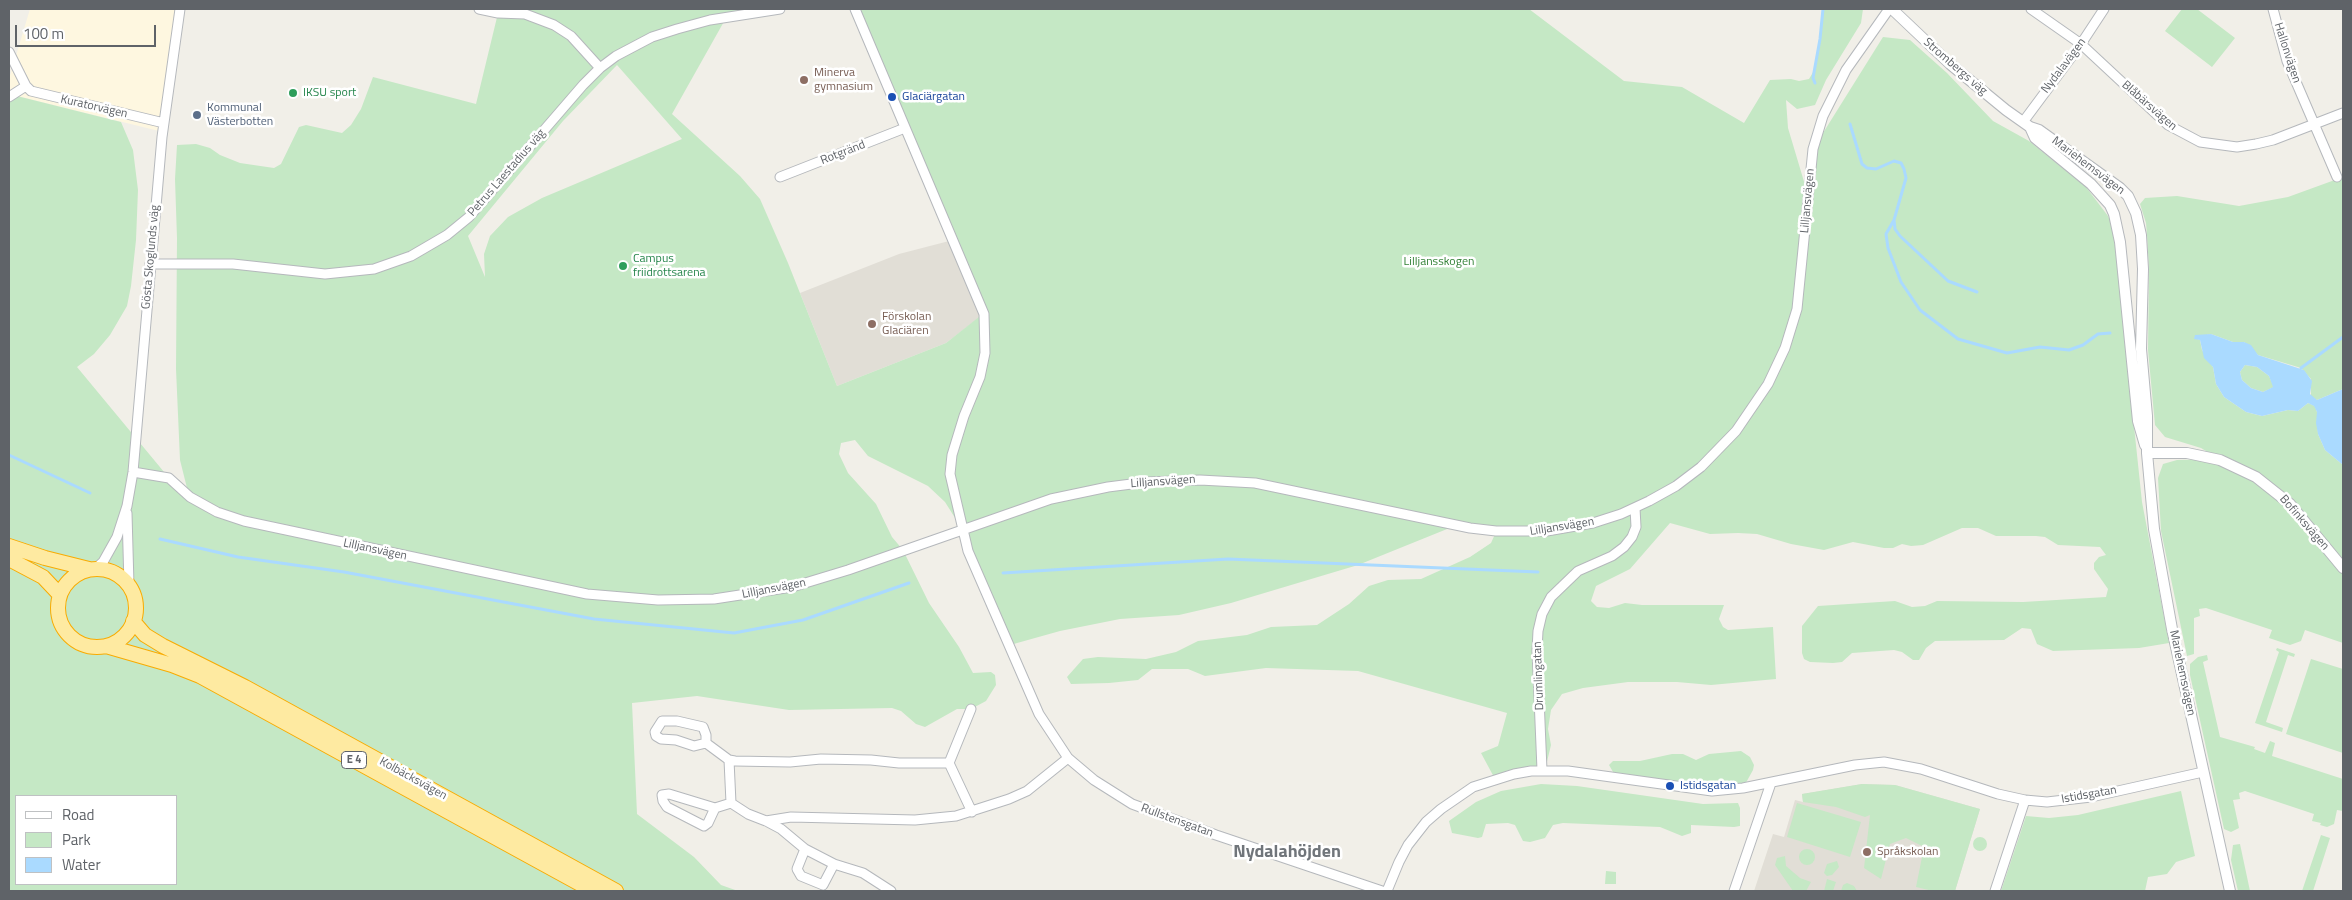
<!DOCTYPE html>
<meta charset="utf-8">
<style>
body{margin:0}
#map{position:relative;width:2352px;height:900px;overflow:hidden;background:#f1efe8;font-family:"Titillium Web",sans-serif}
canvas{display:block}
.frame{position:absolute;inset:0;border:10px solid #5f6368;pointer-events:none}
.legend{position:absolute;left:15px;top:795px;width:162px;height:90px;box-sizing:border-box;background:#fff;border:1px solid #bfc1c3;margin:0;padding:6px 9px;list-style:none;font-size:15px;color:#5f6368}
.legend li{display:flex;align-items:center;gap:10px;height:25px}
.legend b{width:25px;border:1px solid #bfc1c3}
.scale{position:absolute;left:15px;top:25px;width:141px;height:22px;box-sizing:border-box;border:2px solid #5f6368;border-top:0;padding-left:6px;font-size:15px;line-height:18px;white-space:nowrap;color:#5f6368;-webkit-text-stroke:4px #fff;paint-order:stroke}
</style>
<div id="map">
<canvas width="2352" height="900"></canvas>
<div class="frame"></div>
<ul class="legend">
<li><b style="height:6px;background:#fff"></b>Road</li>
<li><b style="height:14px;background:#c5e8c5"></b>Park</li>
<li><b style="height:14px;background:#aadaff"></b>Water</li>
</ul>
<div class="scale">100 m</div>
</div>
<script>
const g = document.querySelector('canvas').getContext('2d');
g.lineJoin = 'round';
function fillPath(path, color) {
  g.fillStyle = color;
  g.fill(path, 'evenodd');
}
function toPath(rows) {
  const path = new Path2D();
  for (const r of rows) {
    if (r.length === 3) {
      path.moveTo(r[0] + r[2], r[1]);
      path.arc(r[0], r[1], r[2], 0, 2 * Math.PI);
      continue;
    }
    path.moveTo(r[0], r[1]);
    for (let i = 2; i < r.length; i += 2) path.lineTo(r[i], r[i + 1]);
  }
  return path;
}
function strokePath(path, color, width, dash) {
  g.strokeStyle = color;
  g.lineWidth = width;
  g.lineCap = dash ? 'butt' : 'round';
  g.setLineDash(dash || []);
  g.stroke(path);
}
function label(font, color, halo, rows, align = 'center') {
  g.font = font + ' "Titillium Web",sans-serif';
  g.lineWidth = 5;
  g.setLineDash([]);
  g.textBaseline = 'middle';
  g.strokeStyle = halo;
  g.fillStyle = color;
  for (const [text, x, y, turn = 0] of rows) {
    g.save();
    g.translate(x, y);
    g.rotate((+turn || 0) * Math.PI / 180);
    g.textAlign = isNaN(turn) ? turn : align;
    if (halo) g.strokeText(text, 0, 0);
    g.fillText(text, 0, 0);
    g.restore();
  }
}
const commercial = toPath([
 [30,9,175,9,159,131,9,94,9,79]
]);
const education = toPath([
 [953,240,984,314,946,343,837,386,800,293,899,254],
 [1862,784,1895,785,1980,809,1955,891,1754,891,1773,834,1784,837,1795,800,1803,802,1802,794]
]);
const green = toPath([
 [499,9,780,9,726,18,672,114,740,176,760,199,788,263,837,386,946,343,984,313,855,9,1529,9,1624,81,1682,87,1744,123,1770,80,1791,79,1799,81,1809,79,1815,69,1820,39,1823,9,1863,9,1861,23,1826,80,1815,105,1797,109,1786,100,1788,128,1808,195,1813,149,1883,37,1910,40,1947,73,1993,121,2029,141,2086,187,2108,216,2113,227,2142,502,2169,643,2139,648,2053,651,2037,644,2031,629,2022,628,2004,640,1935,641,1926,648,1919,660,1913,660,1902,652,1894,650,1852,653,1842,662,1833,663,1810,662,1804,659,1802,653,1802,626,1818,606,1895,601,1912,607,1925,606,1937,601,2023,602,2106,597,2108,589,2094,569,2094,563,2099,557,2106,555,2100,547,2058,545,2045,537,2036,536,1996,536,1978,528,1962,528,1923,545,1911,546,1902,544,1893,548,1884,548,1853,542,1824,550,1791,544,1757,534,1738,533,1710,534,1670,523,1630,569,1596,586,1591,601,1597,607,1609,608,1625,603,1642,605,1724,605,1719,619,1723,627,1728,630,1773,627,1776,679,1711,685,1677,682,1628,682,1583,688,1562,694,1551,710,1548,729,1551,745,1545,770,1495,779,1481,753,1498,746,1507,713,1358,671,1266,668,1205,676,1188,669,1152,669,1138,680,1109,683,1071,684,1067,677,1083,659,1098,657,1146,659,1176,652,1198,641,1247,635,1271,627,1317,625,1349,604,1369,586,1388,580,1421,579,1470,557,1491,543,1496,532,1457,525,1358,565,1231,603,1179,615,1120,619,1060,631,1010,645,962,529,945,502,928,486,868,456,855,440,841,443,839,454,848,473,876,504,892,537,903,550,929,603,959,647,973,673,991,672,995,675,996,685,986,701,971,709,957,709,925,727,916,724,901,711,892,708,789,710,697,696,632,703,637,814,694,857,721,885,738,891,9,891,9,94,121,122,133,150,138,190,136,240,131,286,127,306,110,335,94,354,77,367,169,478,189,496,180,460,176,369,177,238,175,179,177,145,196,144,210,148,220,155,240,163,274,168,281,164,299,127,306,125,342,133,351,125,361,109,373,77,476,104],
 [617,65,682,139,542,198,508,217,490,236,484,254,485,277,468,236,563,121],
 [16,796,176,796,176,884,16,884],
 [2182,9,2197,9,2235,38,2212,67,2165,31],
 [2343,177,2343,389,2317,400,2311,397,2311,379,2301,368,2258,355,2244,342,2233,342,2211,334,2194,338,2200,340,2202,350,2213,367,2216,384,2224,397,2246,412,2262,416,2288,410,2298,411,2308,403,2315,406,2317,412,2318,434,2325,450,2343,465,2343,643,2305,630,2301,641,2290,645,2269,638,2272,630,2206,608,2199,609,2200,616,2194,618,2194,654,2187,656,2161,531,2158,478,2163,464,2177,460,2219,459,2201,448,2165,437,2155,425,2148,350,2149,269,2147,235,2146,223,2140,204,2145,198,2177,196,2239,206,2288,197],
 [2245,365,2257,367,2269,376,2274,387,2263,392,2251,388,2242,380,2240,372],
 [2277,648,2295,654,2294,657,2288,655,2266,722,2283,728,2282,732,2255,723,2279,652,2276,650],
 [2207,655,2208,660,2203,662,2220,737,2255,747,2254,749,2265,753,2270,741,2275,743,2272,756,2343,779,2343,811,2337,810,2334,824,2327,827,2320,825,2321,823,2312,821,2314,814,2245,791,2239,793,2240,799,2233,800,2239,828,2231,832,2224,829,2190,675,2190,664,2198,657],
 [2311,659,2343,669,2343,753,2286,734],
 [1741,751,1750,757,1754,765,1753,770,1743,788,1729,790,1616,777,1609,765,1613,761,1640,761,1672,754,1683,754,1696,760,1709,754],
 [1541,784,1577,786,1703,804,1738,803,1740,808,1740,826,1734,827,1691,825,1691,833,1682,836,1660,827,1563,823,1553,825,1545,838,1530,842,1523,841,1515,825,1508,823,1486,824,1482,837,1478,838,1452,833,1449,821,1476,802,1501,791],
 [1862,784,1895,785,1980,809,1955,891,1933,891,1916,887,1924,847,1906,838,1890,844,1881,879,1864,868,1870,815,1865,817,1836,807,1803,802,1802,794],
 [2181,791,2195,856,2176,862,2167,874,2148,877,2145,891,2001,891,2026,816,2049,818,2078,815],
 [1797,803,1861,822,1850,857,1787,837],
 [2321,835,2330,838,2313,891,2302,891],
 [1980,844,7],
 [2240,844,2250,891,2238,891,2231,860,2233,845],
 [1807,857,8],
 [1785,856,1786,866,1800,878,1811,882,1806,891,1793,891,1775,865,1777,858],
 [1837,861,1839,867,1832,875,1827,876,1824,873,1827,864],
 [1606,871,1616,872,1616,884,1605,884],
 [1827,879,1836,882,1833,891,1824,891],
 [1847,883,1854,886,1857,891,1841,891,1843,885]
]);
const water = toPath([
 [2211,334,2233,342,2244,342,2251,345,2258,355,2304,370,2312,381,2310,394,2317,400,2343,389,2343,465,2325,450,2318,434,2316,423,2317,412,2314,406,2308,403,2298,411,2288,410,2262,416,2246,412,2224,397,2216,384,2213,367,2204,358,2200,340,2194,339,2195,335],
 [2245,365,2257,367,2269,376,2273,387,2263,392,2251,388,2242,380,2240,372]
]);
const stream = toPath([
 [1815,83,1813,78,1820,39,1823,9],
 [1850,124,1862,164,1867,168,1876,169,1894,161,1901,163,1904,169,1906,178,1894,220,1895,229,1900,236,1948,281,1977,292],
 [1894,220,1886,234,1888,248,1901,282,1920,310,1958,339,2007,353,2040,347,2069,350,2083,345,2098,334,2110,333],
 [2301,368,2343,337],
 [9,455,90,493],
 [160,539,238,557,344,572,594,619,734,633,803,620,909,583],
 [1003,573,1228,559,1538,572]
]);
const minor = toPath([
 [479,9,498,13,525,14,554,25,571,36,600,68],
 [855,9,984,314,985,353,980,377,964,416,952,455,950,474,968,551,1039,714,1068,758,1094,780,1132,804,1216,835,1382,891],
 [2031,9,2081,44,2168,125,2200,142,2237,147,2256,144,2273,140,2343,113],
 [2273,9,2287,61,2337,177],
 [9,52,26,86,31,91,164,123],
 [9,97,26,86],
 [2023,122,2081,44,2104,9],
 [780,177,905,128],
 [150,264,233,264,325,274,374,269,411,256,447,235,469,217,583,85,600,68,616,56,652,37,677,29,710,20,780,9],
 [133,472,169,478,190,497,217,512,244,521,587,594,658,600,714,599,792,587,848,570,1051,499,1108,487,1147,482,1200,480,1255,483,1470,528,1496,531,1547,531,1593,523,1621,514,1649,501,1676,486,1701,467,1736,431,1768,384,1785,348,1797,309,1813,149,1823,116,1846,70,1889,9],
 [127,513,129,585],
 [95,569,103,562,117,537,127,506,133,472,162,137,180,9],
 [706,743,706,735,703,727,677,721,662,721,655,732,656,736,661,739,676,740,694,746,706,743,729,760,735,761,790,762,821,759,871,760,899,763,949,763,971,709],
 [729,760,731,803,748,814,766,821,781,829,805,849,797,869,801,876,823,885,834,864,863,873,891,891],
 [949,763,972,812],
 [1542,770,1537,650,1538,631,1542,614,1551,597,1578,571,1612,556,1624,547,1632,537,1636,527,1635,508],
 [715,808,708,823,704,826,667,807,663,801,662,795,669,794,715,808,731,803],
 [766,821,791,817,915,820,956,816,1009,799,1027,791,1068,758],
 [805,849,834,864],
 [1387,891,1399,862,1408,845,1426,822,1441,809,1473,787,1514,774,1531,771,1568,771,1712,791,1743,788,1855,765,1884,762,1921,769,1998,794,2025,800,2047,802,2091,797,2203,772],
 [1734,891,1771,783],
 [1995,891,2025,800]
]);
const tertiary = toPath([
 [1892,9,1950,64,2006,110,2030,127,2039,130,2120,188,2128,196,2136,213,2141,235,2143,269,2141,349,2147,416,2147,453,2154,529,2172,629,2230,891],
 [2030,127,2035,138,2091,184,2110,205,2114,214,2120,242,2138,421,2145,445],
 [2147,453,2187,453,2220,460,2256,477,2290,504,2343,568]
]);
const trunk = toPath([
 [9,546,45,558,89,569],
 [9,559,43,577,60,595],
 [97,608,39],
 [133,621,145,635,163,646,245,687,616,891],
 [106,646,172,665,200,676,593,891]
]);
const markers = [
 [804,80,5,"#8d6e63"],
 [293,93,5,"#2e9e5b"],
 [892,97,5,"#1a4fb4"],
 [197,115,5,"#5c6f8a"],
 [623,266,5,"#2e9e5b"],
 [872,324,5,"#8d6e63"],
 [1670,786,5,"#1a4fb4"],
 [1867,852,5,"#8d6e63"]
];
const shields = [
 [354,760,25]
];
const shieldNames = [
 ["E 4",354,760]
];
const streetNames = [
 ["Hallonvägen",2287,53,72],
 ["Nydalavägen",2064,66,-53],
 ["Strombergs väg",1955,67,41],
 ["Blåbärsvägen",2149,106,41],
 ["Kuratorvägen",94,107,13],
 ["Rotgränd",843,153,-21],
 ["Mariehemsvägen",2088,166,37],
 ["Petrus Laestadius väg",507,173,-49],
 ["Lilljansvägen",1808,201,-85],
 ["Gösta Skoglunds väg",151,257,-85],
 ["Lilljansvägen",1163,482,-4],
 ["Bofinksvägen",2304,523,49],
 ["Lilljansvägen",1562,527,-9],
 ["Lilljansvägen",375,550,12],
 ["Lilljansvägen",774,589,-11],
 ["Mariehemsvägen",2182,673,78],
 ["Drumlingatan",1539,676,-92],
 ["Kolbäcksvägen",413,779,29],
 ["Istidsgatan",2089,795,-10],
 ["Rullstensgatan",1177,821,20]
];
const educationNames = [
 ["Minerva",814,73],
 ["gymnasium",814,87],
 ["Förskolan",882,317],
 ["Glaciären",882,331],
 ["Språkskolan",1877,852]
];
const leisureNames = [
 ["IKSU sport",303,93],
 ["Campus",633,259],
 ["friidrottsarena",633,273]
];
const transitNames = [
 ["Glaciärgatan",902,97],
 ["Istidsgatan",1680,786]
];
const serviceNames = [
 ["Kommunal",207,108],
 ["Västerbotten",207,122]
];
const parkNames = [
 ["Lilljansskogen",1439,262]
];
const districtNames = [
 ["Nydalahöjden",1287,853]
];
fillPath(commercial, '#fef7e0');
fillPath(education, '#e1ded6');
fillPath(green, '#c5e8c5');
fillPath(water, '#aadaff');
strokePath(stream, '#aadaff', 3);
strokePath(minor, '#b5b8bc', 11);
strokePath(tertiary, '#b5b8bc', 12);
strokePath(trunk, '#f9ab00', 16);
strokePath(minor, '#fff', 9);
strokePath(tertiary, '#fff', 10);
strokePath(trunk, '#feeaa1', 14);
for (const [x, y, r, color] of markers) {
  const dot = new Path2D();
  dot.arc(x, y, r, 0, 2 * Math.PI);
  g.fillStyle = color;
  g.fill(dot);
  strokePath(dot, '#fff', 2);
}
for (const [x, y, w] of shields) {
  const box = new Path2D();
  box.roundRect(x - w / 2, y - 8.5, w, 17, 4);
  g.fillStyle = '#fff';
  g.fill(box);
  strokePath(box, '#5f6368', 1);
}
label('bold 11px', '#5f6368', null, shieldNames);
label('12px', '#5f6368', '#fff', streetNames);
label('12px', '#785e54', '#fff', educationNames, 'left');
label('12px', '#27864d', '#fff', leisureNames, 'left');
label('12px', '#164399', '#fff', transitNames, 'left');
label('12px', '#4e5e75', '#fff', serviceNames, 'left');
label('12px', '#348238', '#fff', parkNames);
label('bold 18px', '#70757a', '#fff', districtNames);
</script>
